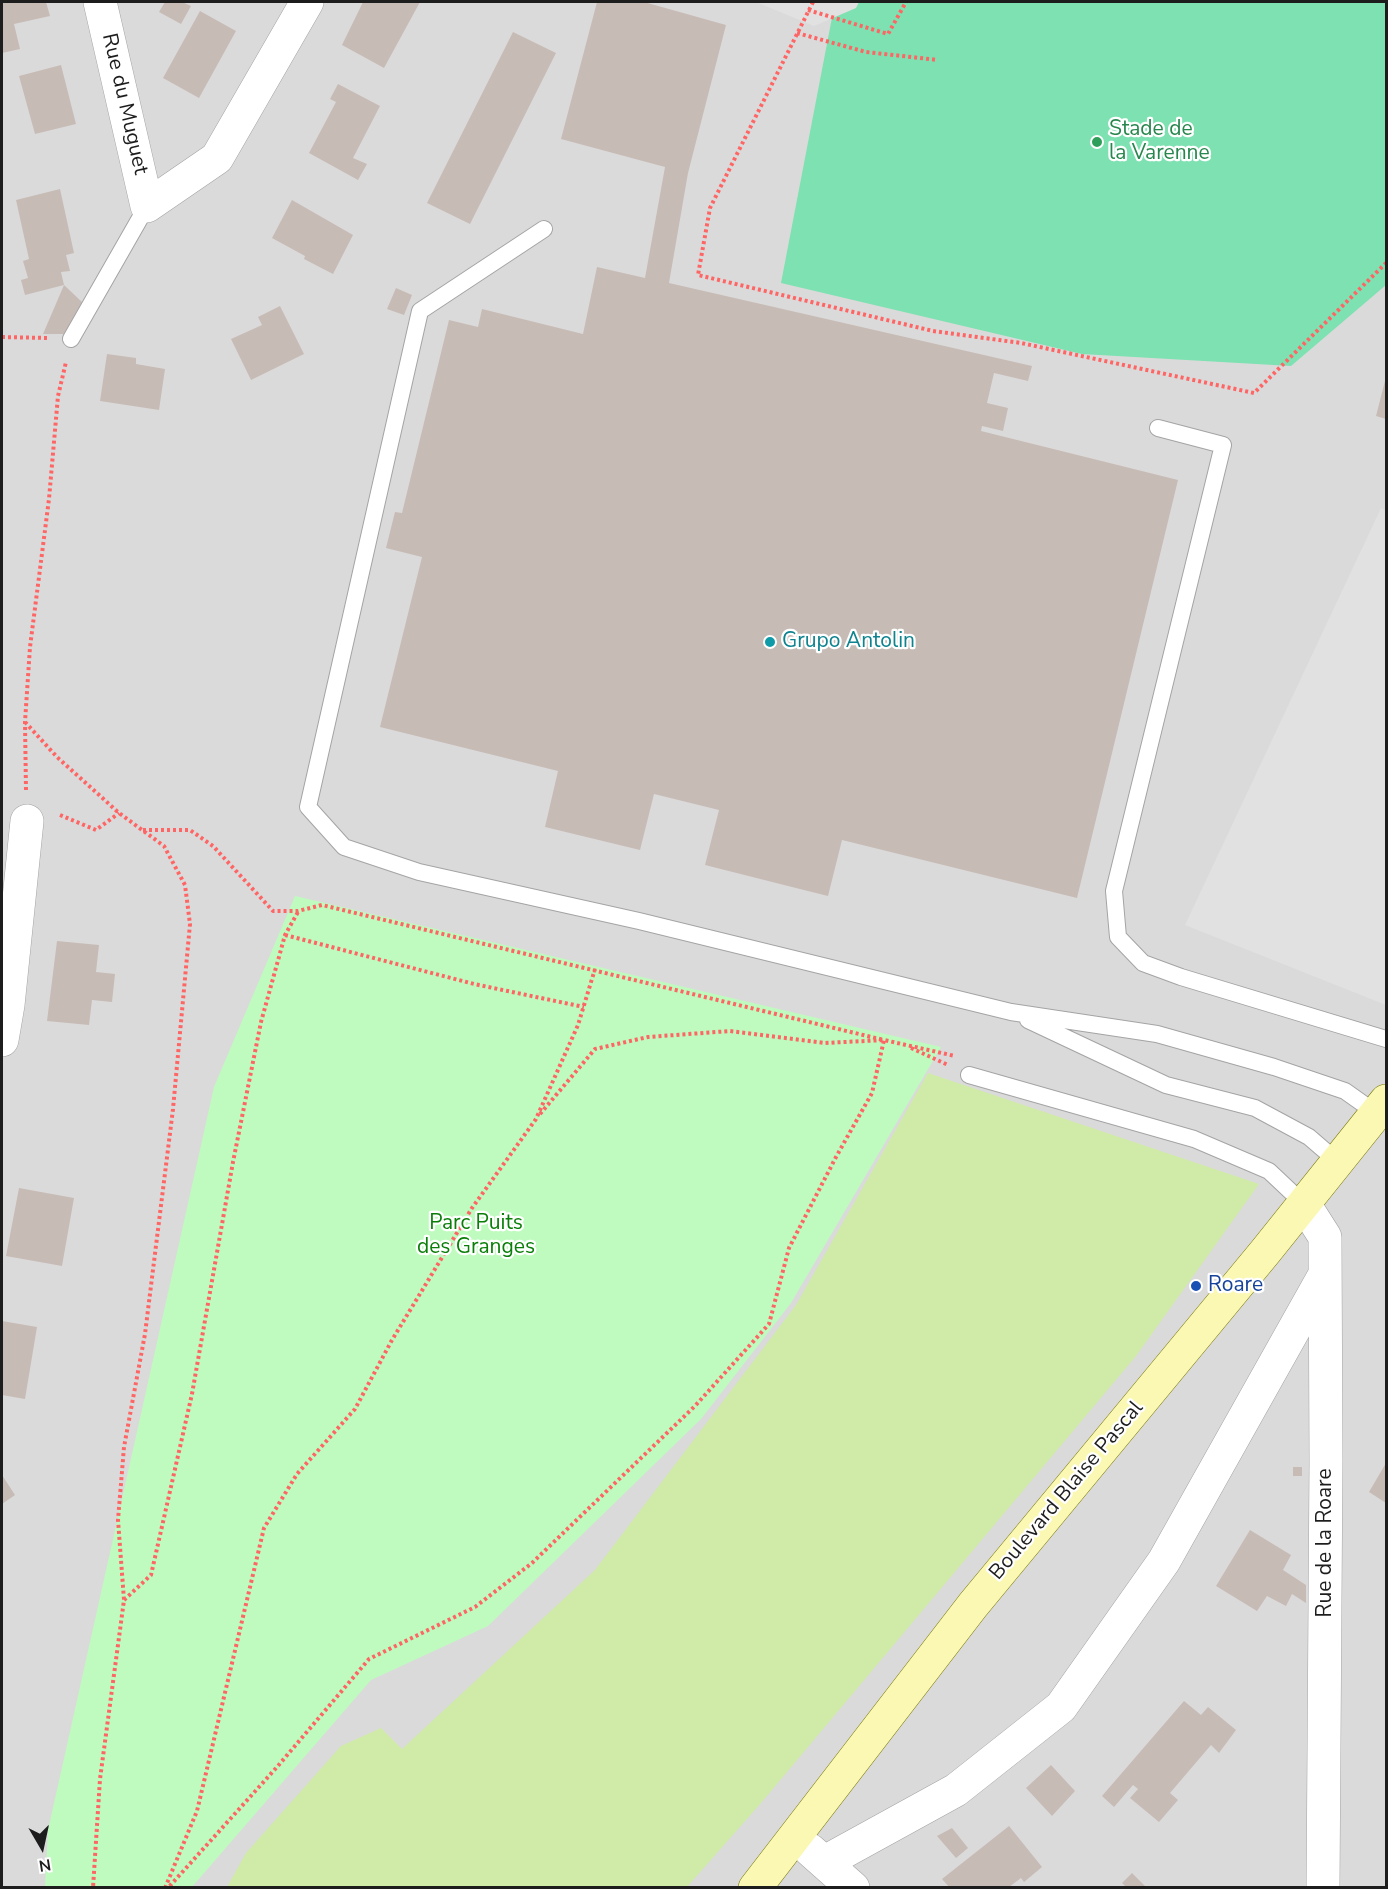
<!DOCTYPE html>
<style>
body{margin:0}
#map{position:relative;width:1388px;height:1889px;overflow:hidden;background:#efeae3;font-family:"Nunito Sans",sans-serif}
canvas{display:block}
.frame{position:absolute;inset:0;border:3px solid #1d1d1d;pointer-events:none}
.north{position:absolute;left:12px;top:1817px;width:60px;height:60px;-webkit-text-stroke:4px #fff;paint-order:stroke;rotate:171deg;font-size:16px;font-weight:700;line-height:24px;text-align:center;color:#1d1d1d}
.north::after{content:'';display:block;margin:auto;width:21px;height:27px;background:#1d1d1d;clip-path:polygon(50% 0,100% 100%,50% 72%,0 100%)}
</style>
<div id="map">
<canvas width="1388" height="1889"></canvas>
<div class="frame"></div>
<div class="north">N</div>
</div>
<script>
const g = document.querySelector('canvas').getContext('2d');
g.lineJoin = 'round';
function fillPath(path, color) {
  g.fillStyle = color;
  g.fill(path, 'evenodd');
}
function toPath(rows) {
  const path = new Path2D();
  for (const r of rows) {
    path.moveTo(r[0], r[1]);
    for (let i = 2; i < r.length; i += 2) path.lineTo(r[i], r[i + 1]);
  }
  return path;
}
function strokePath(path, color, width, dash) {
  g.strokeStyle = color;
  g.lineWidth = width;
  g.lineCap = dash ? 'butt' : 'round';
  g.setLineDash(dash || []);
  g.stroke(path);
}
function label(font, color, halo, rows, align = 'center') {
  g.font = font + ' "Nunito Sans",sans-serif';
  g.lineWidth = 4.5;
  g.setLineDash([]);
  g.textBaseline = 'middle';
  g.strokeStyle = halo;
  g.fillStyle = color;
  for (const [text, x, y, turn = 0] of rows) {
    g.save();
    g.translate(x, y);
    g.rotate((+turn || 0) * Math.PI / 180);
    g.textAlign = isNaN(turn) ? turn : align;
    if (halo) g.strokeText(text, 0, 0);
    g.fillText(text, 0, 0);
    g.restore();
  }
}
const residential = toPath([
 [2,2,1386,2,1386,1887,2,1887]
]);
const grass = toPath([
 [928,1073,1259,1184,1136,1356,761,1803,687,1887,227,1887,246,1853,341,1746,381,1728,402,1749,595,1570,796,1305]
]);
const park = toPath([
 [295,896,941,1047,791,1303,701,1419,488,1626,371,1680,192,1887,45,1887,48,1830,214,1087]
]);
const pitch = toPath([
 [835,2,1386,2,1386,285,1291,366,1082,354,781,283]
]);
const parking = toPath([
 [756,2,859,2,856,8,814,26],
 [1381,508,1386,511,1386,1005,1185,925]
]);
const building = toPath([
 [2,2,46,2,50,16,14,24,20,49,2,53],
 [165,2,182,2,191,6,181,24,159,12],
 [363,2,420,2,384,68,342,45],
 [597,2,644,2,726,25,688,173,669,283,1032,366,1028,381,994,373,987,403,1008,408,1003,431,982,426,981,431,1178,480,1077,898,842,840,828,896,784,885,705,865,719,810,654,794,640,850,545,827,558,771,380,727,422,557,386,548,395,512,402,513,449,320,478,327,482,309,583,334,597,267,645,278,665,167,561,139],
 [200,11,236,31,199,98,163,78],
 [513,32,556,53,470,224,427,203],
 [61,65,76,124,35,134,19,76],
 [338,84,380,106,353,158,367,164,358,180,309,153,336,102,330,99],
 [60,189,74,253,66,255,70,271,61,272,64,285,83,303,65,334,43,334,64,285,25,295,21,280,28,278,23,261,29,259,16,200],
 [292,200,353,235,333,274,304,259,305,256,272,238],
 [396,288,412,295,404,315,387,309],
 [280,306,304,354,251,380,231,339,262,325,258,317],
 [107,354,136,358,136,364,165,369,159,410,100,401],
 [1386,377,1386,419,1376,416],
 [57,941,99,945,96,972,115,974,112,1002,92,1000,89,1025,47,1021],
 [19,1188,74,1198,62,1266,6,1256],
 [2,1321,37,1327,25,1399,2,1395],
 [1386,1463,1386,1503,1369,1492],
 [1293,1467,1302,1467,1302,1476,1293,1476],
 [2,1475,15,1495,2,1504],
 [1250,1530,1291,1555,1283,1570,1306,1585,1306,1603,1292,1594,1286,1606,1267,1596,1257,1611,1216,1586],
 [1184,1701,1201,1715,1208,1707,1236,1730,1219,1753,1211,1745,1170,1793,1178,1800,1159,1822,1130,1798,1138,1789,1133,1785,1114,1807,1102,1796],
 [1051,1765,1075,1791,1052,1816,1026,1788],
 [1009,1826,1042,1867,1024,1882,1021,1878,1009,1887,949,1887,942,1879],
 [952,1828,968,1848,956,1858,937,1836],
 [1132,1873,1146,1887,1126,1887,1122,1883]
]);
const path = toPath([
 [813,2,710,208,698,275,933,331,1021,343,1254,393,1386,263],
 [808,10,888,34,906,2],
 [797,33,866,52,938,60],
 [2,337,48,338],
 [25,722,57,757,119,813,164,846,185,885,190,924,173,1109,145,1334,124,1447,118,1520,124,1600,100,1779,93,1888],
 [26,790,25,722,30,647,49,499,58,396,66,362],
 [60,815,96,830,119,813],
 [143,830,190,830,213,846,273,911,298,911,322,905,884,1040,872,1093,836,1157,789,1248,769,1324,695,1406,532,1563,475,1607,369,1659,277,1767,168,1888],
 [285,935,474,984,584,1007],
 [911,1048,948,1065],
 [540,1114,595,1049,648,1037,730,1031,825,1043,884,1040,955,1056],
 [124,1600,151,1575,192,1394,233,1162,261,1022,285,935,298,912],
 [165,1888,197,1811,264,1528,297,1474,355,1409,392,1340,472,1208,536,1119,578,1025,595,969]
]);
const service = toPath([
 [544,229,420,311,308,807,344,847,419,872,639,921,1011,1012,1157,1034,1274,1067,1345,1091,1376,1113],
 [71,339,147,206],
 [1158,428,1223,445,1114,891,1118,937,1143,963,1181,977,1386,1039],
 [1028,1020,1166,1085,1255,1108,1309,1137,1338,1162],
 [969,1075,1194,1139,1269,1171,1304,1204]
]);
const minor = toPath([
 [100,2,147,206,217,158,307,2],
 [2,1040,8,1005,27,821],
 [1304,1204,1325,1237,1326,1460,1323,1888],
 [810,1850,853,1888],
 [825,1862,956,1790,1061,1707,1164,1561,1324,1276]
]);
const secondary = toPath([
 [755,1888,973,1605,1265,1252,1386,1101]
]);
const markers = [
 [1097,142,6,"#2e9e5b"],
 [770,642,6,"#0f9aa8"],
 [1196,1286,6,"#1a4fb4"]
];
const streetNames = [
 ["Rue du Muguet",124,104,77],
 ["Boulevard Blaise Pascal",1067,1491,-50],
 ["Rue de la Roare",1326,1543,-90]
];
const leisureNames = [
 ["Stade de",1109,130],
 ["la Varenne",1109,154]
];
const cultureNames = [
 ["Grupo Antolin",782,642]
];
const parkNames = [
 ["Parc Puits",476,1224],
 ["des Granges",476,1248]
];
const transitNames = [
 ["Roare",1208,1286]
];
fillPath(residential, '#dbdada');
fillPath(grass, '#cfeba7');
fillPath(park, '#bffbbe');
fillPath(pitch, '#7ee1b1');
fillPath(parking, '#e1e1e1');
fillPath(building, '#c7bbb6');
strokePath(service, '#a4a4a4', 18);
strokePath(minor, '#a4a4a4', 34);
strokePath(secondary, '#767701', 34);
strokePath(path, '#fe6665', 4, [3, 3]);
strokePath(service, '#fff', 16);
strokePath(minor, '#fff', 33);
strokePath(secondary, '#fbf8b4', 33);
for (const [x, y, r, color] of markers) {
  const dot = new Path2D();
  dot.arc(x, y, r, 0, 2 * Math.PI);
  g.fillStyle = color;
  g.fill(dot);
  strokePath(dot, '#fff', 2);
}
label('21px', '#1d1d1d', '#fff', streetNames);
label('21px', '#27864d', '#fff', leisureNames, 'left');
label('21px', '#0d838f', '#fff', cultureNames, 'left');
label('21px', '#097f08', '#fff', parkNames);
label('21px', '#164399', '#fff', transitNames, 'left');
</script>
